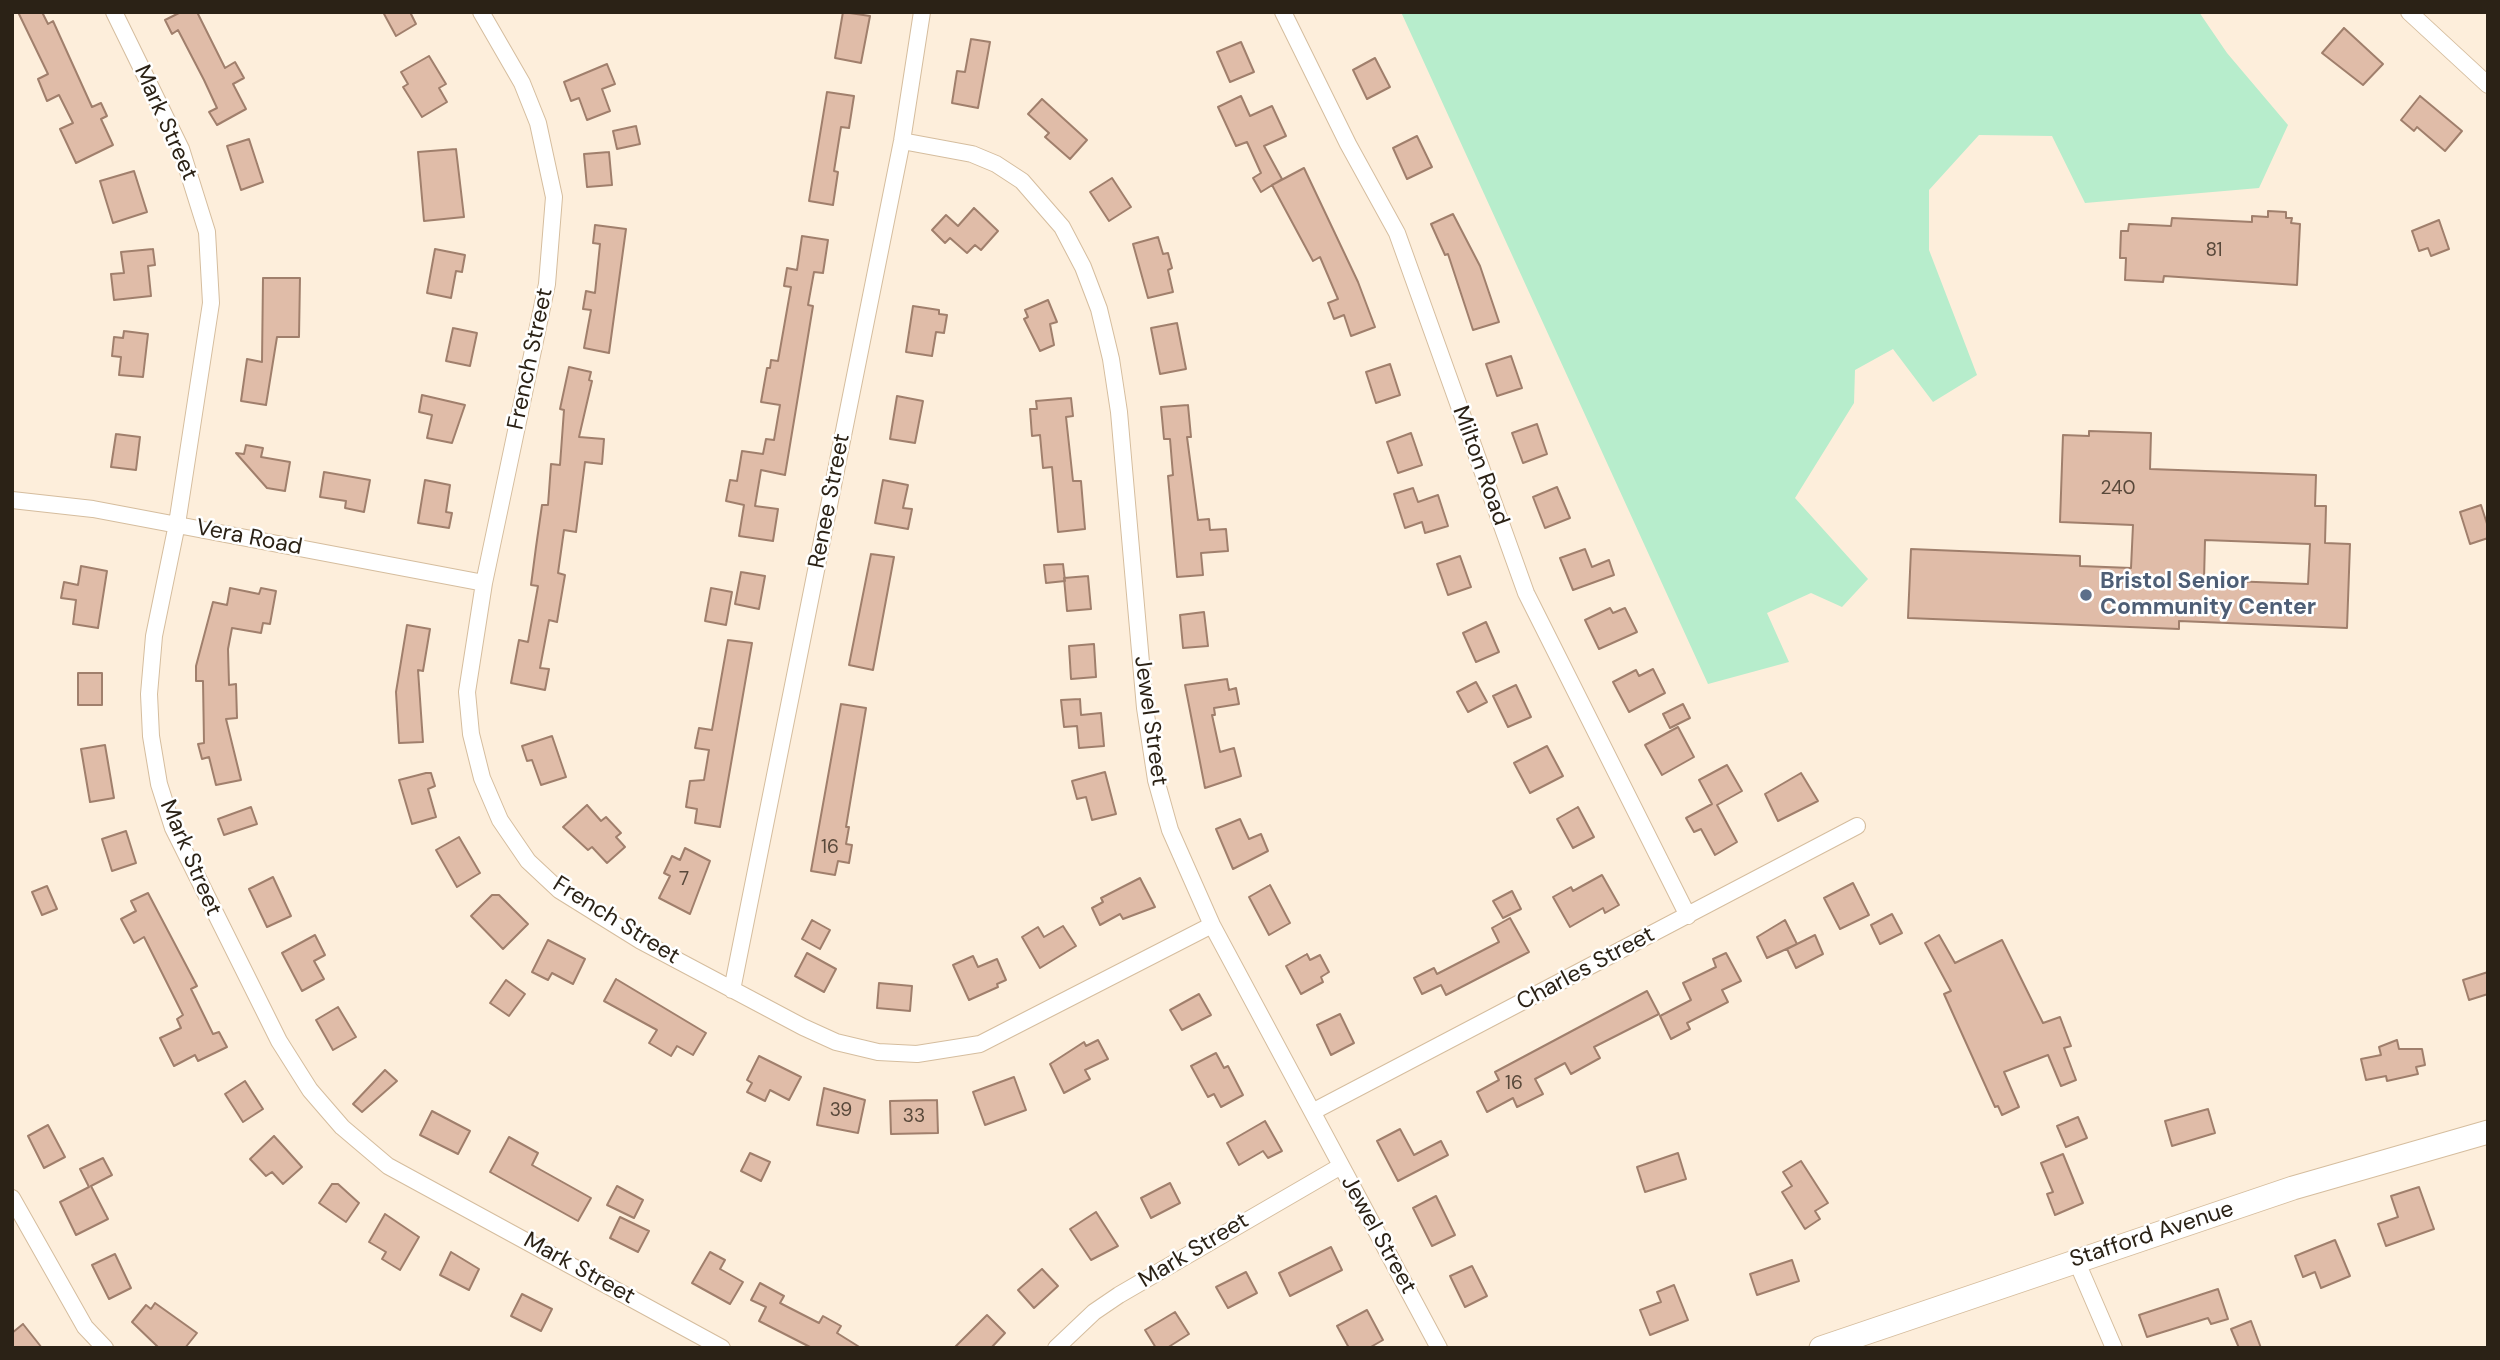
<!DOCTYPE html>
<style>
body{margin:0}
#map{position:relative;width:2500px;height:1360px;overflow:hidden;background:#fdeedb;font-family:"DM Sans",sans-serif}
canvas{display:block}
.frame{position:absolute;inset:0;border:14px solid #2b2216;pointer-events:none}
</style>
<div id="map">
<canvas width="2500" height="1360"></canvas>
<div class="frame"></div>
</div>
<script>
const g = document.querySelector('canvas').getContext('2d');
g.lineJoin = 'round';
function fillPath(path, color) {
  g.fillStyle = color;
  g.fill(path, 'evenodd');
}
function toPath(rows) {
  const path = new Path2D();
  for (const r of rows) {
    path.moveTo(r[0], r[1]);
    for (let i = 2; i < r.length; i += 2) path.lineTo(r[i], r[i + 1]);
  }
  return path;
}
function strokePath(path, color, width, dash) {
  g.strokeStyle = color;
  g.lineWidth = width;
  g.lineCap = dash ? 'butt' : 'round';
  g.setLineDash(dash || []);
  g.stroke(path);
}
function label(font, color, halo, rows, align = 'center') {
  g.font = font + ' "DM Sans",sans-serif';
  g.lineWidth = 5;
  g.setLineDash([]);
  g.textBaseline = 'middle';
  g.strokeStyle = halo;
  g.fillStyle = color;
  for (const [text, x, y, turn = 0] of rows) {
    g.save();
    g.translate(x, y);
    g.rotate((+turn || 0) * Math.PI / 180);
    g.textAlign = isNaN(turn) ? turn : align;
    if (halo) g.strokeText(text, 0, 0);
    g.fillText(text, 0, 0);
    g.restore();
  }
}
const green = toPath([
 [1401,12,2199,12,2227,53,2288,125,2259,188,2085,203,2052,136,1979,135,1929,190,1929,250,1977,375,1933,402,1893,349,1855,370,1854,403,1795,498,1868,579,1842,607,1811,593,1767,613,1789,662,1708,684]
]);
const building = toPath([
 [18,12,42,12,48,24,53,21,92,107,101,103,107,116,101,119,113,145,76,163,60,129,73,123,59,95,47,101,38,79,48,74,18,12],
 [181,12,197,12,225,68,235,62,244,78,233,84,246,109,217,125,209,112,217,108,204,80,178,30,172,34,165,20,181,12],
 [383,12,410,12,416,24,396,36,383,12],
 [843,12,870,16,861,63,835,58,843,12],
 [2344,28,2383,64,2363,85,2322,53,2344,28],
 [971,39,990,42,978,108,952,103,957,71,965,72,971,39],
 [1241,42,1254,72,1230,82,1217,52,1241,42],
 [429,56,446,84,439,88,447,102,422,117,403,87,408,84,401,72,429,56],
 [1375,58,1390,87,1367,99,1353,70,1375,58],
 [607,64,615,84,602,89,610,111,587,120,579,98,571,101,564,82,607,64],
 [827,92,854,96,849,128,841,127,834,171,838,172,833,205,809,201,827,92],
 [1241,96,1250,116,1272,106,1286,136,1264,146,1282,179,1261,192,1253,178,1261,173,1247,142,1236,146,1218,107,1241,96],
 [2420,96,2462,131,2445,151,2417,127,2414,131,2401,120,2420,96],
 [1042,99,1087,140,1070,159,1045,137,1049,133,1028,114,1042,99],
 [636,126,640,144,617,149,613,131,636,126],
 [1417,136,1432,167,1407,179,1393,148,1417,136],
 [249,139,263,182,241,190,227,146,249,139],
 [456,149,464,217,424,221,418,152,456,149],
 [609,152,612,185,587,187,584,154,609,152],
 [1304,168,1358,282,1375,327,1351,336,1344,315,1334,319,1328,303,1338,299,1320,257,1313,261,1272,185,1304,168],
 [134,171,147,212,113,223,100,181,134,171],
 [1112,178,1131,207,1109,221,1090,192,1112,178],
 [974,208,998,231,981,250,975,245,967,253,950,238,945,243,932,230,946,215,958,226,974,208],
 [2268,211,2286,212,2286,218,2292,218,2291,223,2300,224,2297,285,2164,276,2163,282,2125,280,2126,258,2120,258,2121,231,2128,231,2129,224,2171,226,2172,218,2252,222,2252,216,2268,217,2268,211],
 [1453,214,1480,266,1499,322,1473,330,1448,254,1445,255,1431,224,1453,214],
 [2439,220,2449,249,2431,256,2428,248,2419,251,2412,231,2439,220],
 [595,225,626,229,609,353,584,348,591,310,583,309,586,291,595,293,600,244,593,243,595,225],
 [802,236,828,240,823,273,814,272,808,305,813,306,785,475,761,470,755,506,778,509,773,541,739,536,744,505,726,501,730,480,737,481,742,451,763,454,766,439,774,440,780,405,761,402,767,368,770,368,771,360,778,361,791,287,784,286,787,268,797,270,802,236],
 [1158,237,1163,254,1168,253,1172,268,1168,270,1173,292,1148,298,1133,244,1158,237],
 [153,249,155,265,148,266,151,296,114,300,111,274,124,273,121,252,153,249],
 [435,249,465,255,462,272,456,271,451,298,427,293,435,249],
 [263,278,300,278,299,337,277,337,266,405,241,401,247,359,262,362,263,278],
 [1048,300,1057,322,1050,324,1054,345,1040,351,1024,319,1028,317,1025,310,1048,300],
 [913,306,939,310,939,314,947,315,944,333,936,332,932,356,906,352,913,306],
 [1177,323,1186,369,1160,374,1151,328,1177,323],
 [453,328,477,333,470,366,446,361,453,328],
 [124,331,148,334,143,377,119,375,121,357,112,356,114,337,123,338,124,331],
 [1511,356,1522,388,1497,396,1486,364,1511,356],
 [1390,364,1400,395,1376,403,1366,372,1390,364],
 [569,367,591,372,589,380,592,381,579,437,604,439,602,464,585,462,576,532,564,530,558,573,565,575,557,622,549,620,540,668,549,669,545,690,511,683,519,640,528,642,538,586,531,585,536,547,542,505,548,505,551,464,560,465,564,410,560,409,569,367],
 [422,395,465,405,452,443,427,438,432,415,419,412,422,395],
 [897,396,923,401,915,443,890,439,897,396],
 [1071,398,1073,416,1066,417,1073,481,1081,481,1085,529,1058,532,1052,467,1043,468,1040,435,1032,436,1030,409,1037,409,1036,401,1071,398],
 [1188,405,1191,437,1187,437,1198,520,1209,519,1210,530,1226,529,1228,551,1201,553,1203,575,1177,577,1168,476,1173,475,1170,439,1164,439,1161,407,1188,405],
 [1537,424,1547,454,1523,463,1512,433,1537,424],
 [2089,431,2151,433,2150,469,2316,475,2315,506,2326,506,2325,543,2350,544,2347,628,2179,621,2179,629,1908,618,1911,549,2080,556,2080,566,2131,568,2133,525,2060,522,2063,435,2089,436,2089,431],
 [2205,540,2310,544,2308,584,2204,580,2205,540],
 [1411,433,1422,465,1398,473,1387,442,1411,433],
 [116,434,140,437,136,470,111,467,116,434],
 [246,445,263,448,261,457,290,462,285,491,267,488,236,453,244,454,246,445],
 [324,472,370,480,364,512,345,508,346,501,320,497,324,472],
 [425,480,450,485,446,512,452,513,449,528,418,523,425,480],
 [883,480,908,485,903,508,912,509,908,529,875,523,883,480],
 [1557,487,1570,518,1545,528,1533,497,1557,487],
 [1413,488,1418,502,1438,495,1448,526,1425,533,1422,522,1405,528,1394,494,1413,488],
 [2481,505,2488,527,2488,538,2470,544,2460,512,2481,505],
 [1585,549,1592,567,1609,560,1614,575,1573,590,1560,558,1585,549],
 [871,554,894,557,873,670,849,665,871,554],
 [1460,556,1471,587,1448,595,1437,564,1460,556],
 [1063,564,1065,581,1046,583,1044,565,1063,564],
 [81,566,107,571,98,628,73,624,76,600,61,598,64,582,78,585,81,566],
 [741,572,765,576,759,609,735,604,741,572],
 [1088,576,1091,609,1067,611,1064,578,1088,576],
 [230,588,259,594,261,588,276,591,270,624,263,623,261,633,232,628,228,649,229,685,236,684,237,718,226,719,241,780,216,785,209,757,202,759,198,744,204,743,203,681,196,681,196,666,213,602,227,605,230,588],
 [711,588,732,592,726,625,705,621,711,588],
 [1610,608,1613,613,1625,608,1637,632,1599,649,1585,620,1610,608],
 [1204,612,1208,646,1183,648,1180,615,1204,612],
 [1486,622,1499,652,1476,662,1463,633,1486,622],
 [407,625,430,629,423,671,418,670,423,742,399,743,396,692,407,625],
 [728,640,752,643,720,827,695,823,697,809,686,807,690,781,704,780,709,750,695,748,699,728,712,730,728,640],
 [1094,644,1096,677,1071,679,1069,646,1094,644],
 [1653,669,1665,693,1629,712,1613,682,1636,670,1639,676,1653,669],
 [78,673,102,673,102,705,78,705,78,673],
 [1227,679,1229,690,1236,688,1239,704,1214,708,1215,715,1212,715,1220,752,1234,748,1241,776,1205,788,1185,685,1227,679],
 [1476,682,1487,702,1468,712,1457,692,1476,682],
 [1516,685,1531,717,1508,727,1493,696,1516,685],
 [1080,699,1081,715,1101,713,1104,746,1079,748,1077,726,1064,727,1061,700,1080,699],
 [841,704,866,708,846,827,849,827,846,844,852,845,849,863,838,861,835,875,811,871,841,704],
 [1683,704,1690,718,1670,728,1663,714,1683,704],
 [1678,727,1694,757,1662,775,1645,745,1678,727],
 [552,736,566,777,541,785,532,760,527,761,522,746,552,736],
 [105,745,114,798,90,802,81,749,105,745],
 [1547,746,1563,776,1530,793,1514,763,1547,746],
 [1727,765,1742,791,1717,805,1737,842,1715,855,1701,829,1694,832,1686,818,1712,804,1699,780,1727,765],
 [1105,772,1116,814,1092,820,1086,797,1077,799,1072,781,1105,772],
 [426,773,431,773,435,786,428,789,436,817,412,824,399,780,426,773],
 [1801,773,1818,801,1778,821,1765,794,1801,773],
 [587,805,601,821,606,817,621,833,616,837,625,847,607,863,592,847,588,850,563,827,587,805],
 [251,807,257,824,224,835,218,819,251,807],
 [1578,807,1594,837,1573,848,1557,819,1578,807],
 [1240,819,1249,839,1261,834,1268,851,1233,869,1216,829,1240,819],
 [126,831,136,863,112,871,102,839,126,831],
 [459,837,480,873,457,887,436,850,459,837],
 [685,848,710,861,690,914,659,898,670,876,664,873,672,856,680,860,685,848],
 [1602,875,1619,905,1605,913,1603,908,1570,927,1553,897,1571,887,1573,891,1602,875],
 [273,877,291,916,267,927,249,889,273,877],
 [1140,878,1155,907,1123,919,1120,914,1100,925,1092,908,1103,902,1101,898,1140,878],
 [1853,883,1869,915,1840,929,1824,898,1853,883],
 [1270,885,1290,923,1269,935,1249,897,1270,885],
 [47,886,57,909,42,915,32,892,47,886],
 [1512,891,1521,909,1503,918,1493,901,1512,891],
 [148,893,197,986,191,989,213,1034,219,1032,227,1047,198,1061,195,1055,174,1066,160,1038,181,1028,177,1019,183,1015,144,937,134,943,121,919,136,911,131,901,148,893],
 [492,895,499,895,528,924,503,949,471,916,492,895],
 [1892,914,1902,933,1880,944,1871,925,1892,914],
 [1510,918,1529,952,1446,995,1441,985,1422,994,1414,978,1434,968,1437,974,1499,942,1492,928,1510,918],
 [812,920,830,930,820,949,802,939,812,920],
 [1785,920,1797,944,1767,958,1757,937,1785,920],
 [1063,926,1076,946,1040,968,1022,937,1038,927,1044,937,1063,926],
 [315,935,325,955,314,961,324,979,302,991,282,953,315,935],
 [1815,935,1823,954,1796,968,1787,949,1815,935],
 [1939,935,1955,963,2002,940,2043,1023,2060,1017,2071,1046,2064,1048,2076,1080,2061,1086,2048,1055,2004,1072,2019,1107,2002,1115,1998,1106,1995,1107,1944,994,1951,991,1925,943,1939,935],
 [548,940,585,959,573,984,552,973,548,980,532,972,548,940],
 [807,953,836,969,824,992,795,976,807,953],
 [1726,953,1741,981,1722,990,1728,1002,1687,1023,1690,1029,1671,1039,1660,1016,1691,1000,1683,983,1716,967,1713,959,1726,953],
 [1307,954,1310,960,1320,955,1329,972,1321,977,1323,982,1301,994,1286,966,1307,954],
 [973,956,978,967,997,959,1006,980,997,984,998,987,969,1000,953,965,973,956],
 [2488,972,2488,994,2469,1000,2463,980,2488,972],
 [616,979,706,1033,693,1055,677,1046,671,1056,649,1043,657,1030,604,1001,616,979],
 [506,980,525,994,509,1016,490,1003,506,980],
 [879,983,912,986,910,1011,877,1008,879,983],
 [1647,991,1659,1014,1594,1047,1600,1058,1571,1074,1565,1063,1535,1079,1543,1094,1517,1107,1513,1098,1487,1112,1477,1092,1499,1080,1495,1072,1647,991],
 [1199,994,1211,1015,1182,1030,1170,1010,1199,994],
 [338,1007,356,1037,333,1050,316,1020,338,1007],
 [1340,1014,1354,1043,1331,1055,1317,1025,1340,1014],
 [1098,1040,1108,1059,1085,1070,1090,1079,1064,1093,1050,1064,1084,1042,1086,1046,1098,1040],
 [2397,1040,2399,1049,2422,1049,2425,1065,2416,1067,2418,1074,2387,1081,2386,1076,2366,1080,2361,1059,2381,1055,2379,1047,2397,1040],
 [1216,1053,1224,1068,1228,1066,1243,1095,1221,1107,1214,1094,1208,1097,1191,1066,1216,1053],
 [759,1056,801,1077,789,1100,770,1090,765,1101,747,1092,752,1083,747,1080,759,1056],
 [385,1070,397,1081,362,1112,353,1104,385,1070],
 [1014,1077,1026,1110,985,1125,973,1092,1014,1077],
 [245,1081,263,1109,243,1122,225,1094,245,1081],
 [824,1088,865,1100,858,1133,817,1125,824,1088],
 [937,1100,938,1133,891,1134,890,1101,937,1100],
 [2208,1109,2215,1133,2172,1146,2165,1121,2208,1109],
 [432,1111,470,1131,458,1154,420,1135,432,1111],
 [2078,1117,2087,1138,2066,1147,2057,1126,2078,1117],
 [1265,1121,1282,1151,1268,1158,1263,1151,1239,1165,1227,1143,1265,1121],
 [48,1125,65,1157,44,1168,28,1136,48,1125],
 [1400,1129,1414,1155,1441,1141,1448,1155,1398,1181,1377,1141,1400,1129],
 [274,1136,302,1167,283,1184,272,1172,266,1176,250,1159,274,1136],
 [509,1137,538,1153,532,1165,591,1198,578,1221,490,1172,509,1137],
 [750,1153,770,1162,761,1181,741,1171,750,1153],
 [1678,1153,1686,1179,1645,1192,1637,1167,1678,1153],
 [2063,1154,2083,1203,2055,1215,2047,1194,2053,1192,2041,1163,2063,1154],
 [103,1158,112,1175,91,1186,108,1219,76,1235,60,1202,89,1187,80,1169,103,1158],
 [1801,1161,1828,1203,1815,1211,1820,1219,1805,1229,1782,1192,1792,1186,1783,1172,1801,1161],
 [1170,1183,1180,1203,1151,1218,1141,1198,1170,1183],
 [332,1184,338,1184,359,1203,346,1222,319,1203,332,1184],
 [617,1186,643,1200,634,1218,607,1205,617,1186],
 [2419,1187,2434,1229,2386,1246,2378,1224,2398,1217,2391,1196,2419,1187],
 [1436,1196,1455,1235,1432,1246,1413,1208,1436,1196],
 [1096,1212,1118,1246,1091,1260,1070,1229,1096,1212],
 [385,1214,419,1237,400,1270,382,1259,386,1252,369,1242,385,1214],
 [620,1217,649,1231,638,1252,610,1238,620,1217],
 [2335,1240,2350,1276,2321,1288,2315,1272,2303,1277,2295,1256,2335,1240],
 [1331,1247,1342,1270,1290,1296,1279,1273,1331,1247],
 [451,1252,479,1269,469,1290,440,1275,451,1252],
 [710,1252,725,1260,720,1269,743,1282,730,1304,692,1283,710,1252],
 [115,1254,131,1288,109,1299,92,1265,115,1254],
 [1792,1260,1799,1281,1757,1295,1750,1274,1792,1260],
 [1472,1266,1487,1296,1465,1307,1450,1276,1472,1266],
 [1042,1269,1058,1286,1034,1308,1018,1290,1042,1269],
 [1246,1272,1257,1293,1228,1308,1216,1287,1246,1272],
 [760,1283,784,1296,780,1303,819,1323,823,1316,841,1326,837,1333,861,1348,812,1348,759,1321,766,1307,751,1300,760,1283],
 [1674,1285,1688,1320,1650,1335,1640,1310,1661,1302,1657,1292,1674,1285],
 [2218,1289,2228,1319,2211,1324,2208,1318,2147,1337,2139,1315,2218,1289],
 [522,1294,552,1309,541,1331,511,1316,522,1294],
 [155,1303,197,1333,185,1348,159,1348,132,1322,146,1305,151,1309,155,1303],
 [1367,1310,1383,1340,1369,1348,1349,1348,1337,1326,1367,1310],
 [1175,1312,1189,1334,1167,1348,1156,1348,1145,1330,1175,1312],
 [987,1315,1005,1333,991,1348,954,1348,987,1315],
 [2251,1321,2261,1348,2239,1348,2231,1329,2251,1321],
 [23,1324,42,1348,12,1348,12,1333,23,1324]
]);
const minor = toPath([
 [114,12,181,149,207,232,211,303,177,524,154,636,149,694,151,736,159,784,173,828,279,1041,310,1090,342,1127,388,1166,722,1348],
 [481,12,522,83,538,123,554,197,547,284,484,583,467,692,471,734,482,778,500,820,528,861,559,890,641,941,803,1027,836,1042,878,1052,917,1054,980,1044,1212,925],
 [1283,12,1348,144,1397,233,1526,593,1688,916],
 [2409,12,2488,85],
 [902,141,972,154,996,164,1022,181,1062,227,1083,267,1099,309,1111,359,1119,412,1145,708,1156,780,1170,830,1212,925,1439,1348],
 [12,500,93,509,484,583],
 [732,990,902,141,922,12],
 [1314,1111,1857,826],
 [12,1198,85,1327,105,1348],
 [2076,1260,2114,1348],
 [1056,1348,1094,1312,1119,1295,1341,1166]
]);
const secondary = toPath([
 [1821,1348,2293,1188,2488,1132]
]);
const markers = [
 [2086,595,7,"#5c6f8a"]
];
const numberNames = [
 ["81",2214,251],
 ["240",2118,489],
 ["16",830,848],
 ["7",684,880],
 ["16",1514,1084],
 ["39",841,1111],
 ["33",914,1117]
];
const streetNames = [
 ["Mark Street",165,123,66],
 ["French Street",531,359,-78],
 ["Milton Road",1480,466,70],
 ["Renee Street",830,501,-79],
 ["Vera Road",249,538,11],
 ["Jewel Street",1150,721,82],
 ["Mark Street",190,858,67],
 ["French Street",616,921,32],
 ["Charles Street",1586,969,-28],
 ["Jewel Street",1378,1235,61],
 ["Stafford Avenue",2152,1235,-18],
 ["Mark Street",1194,1251,-31],
 ["Mark Street",579,1269,29]
];
const serviceNames = [
 ["Bristol Senior",2100,582],
 ["Community Center",2100,608]
];
fillPath(green, '#b7edcc');
fillPath(building, '#e0bca8');
strokePath(building, '#a07f6c', 2);
strokePath(minor, '#d5bd9e', 18);
strokePath(secondary, '#d5bd9e', 25);
strokePath(minor, '#fff', 16);
strokePath(secondary, '#fff', 23);
for (const [x, y, r, color] of markers) {
  const dot = new Path2D();
  dot.arc(x, y, r, 0, 2 * Math.PI);
  g.fillStyle = color;
  g.fill(dot);
  strokePath(dot, '#fff', 2.5);
}
label('19px', '#58483a', null, numberNames);
label('23px', '#2b2216', '#fff', streetNames);
label('bold 23px', '#4e5e75', '#fff', serviceNames, 'left');
</script>
